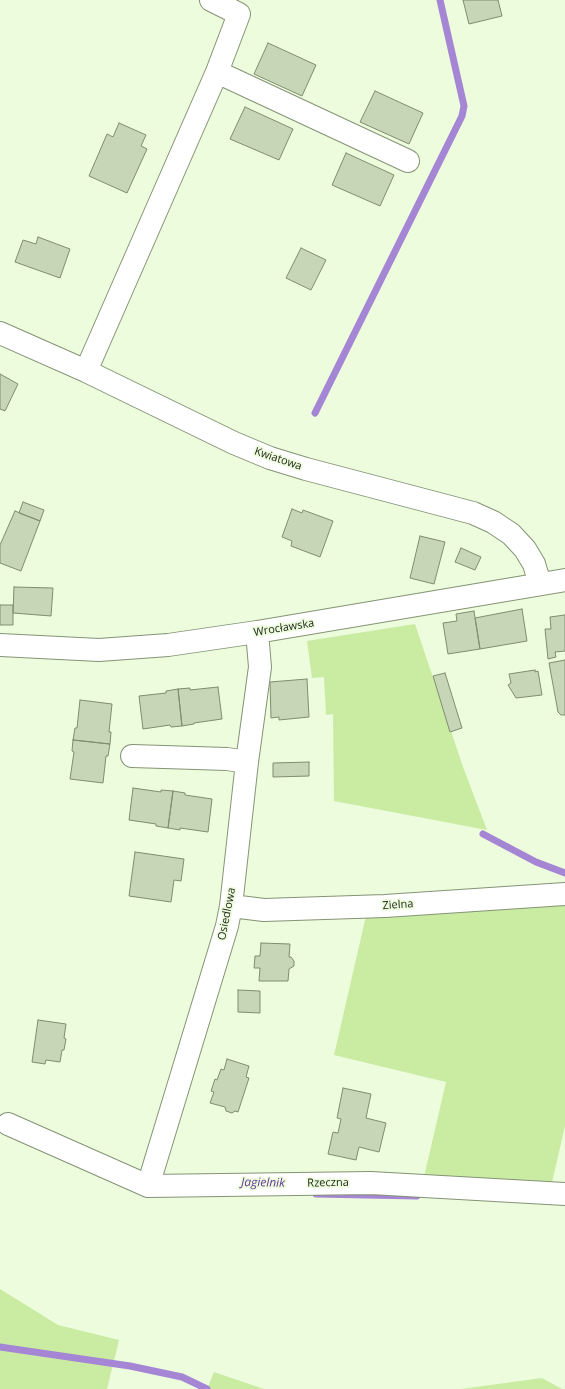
<!DOCTYPE html>
<meta charset="utf-8">
<style>
body{margin:0}
canvas{display:block;background:#ecfcdc}
</style>
<canvas width="565" height="1389"></canvas>
<script>
const g = document.querySelector('canvas').getContext('2d');
g.lineJoin = 'round';
function fillPath(path, color) {
  g.fillStyle = color;
  g.fill(path, 'evenodd');
}
function toPath(rows) {
  const path = new Path2D();
  for (const r of rows) {
    path.moveTo(r[0], r[1]);
    for (let i = 2; i < r.length; i += 2) path.lineTo(r[i], r[i + 1]);
  }
  return path;
}
function strokePath(path, color, width, dash) {
  g.strokeStyle = color;
  g.lineWidth = width;
  g.lineCap = dash ? 'butt' : 'round';
  g.setLineDash(dash || []);
  g.stroke(path);
}
function label(font, color, halo, rows, align = 'center') {
  g.font = font + ' "Open Sans",sans-serif';
  g.lineWidth = 3.5;
  g.setLineDash([]);
  g.textBaseline = 'middle';
  g.strokeStyle = halo;
  g.fillStyle = color;
  for (const [text, x, y, turn = 0] of rows) {
    g.save();
    g.translate(x, y);
    g.rotate((+turn || 0) * Math.PI / 180);
    g.textAlign = isNaN(turn) ? turn : align;
    if (halo) g.strokeText(text, 0, 0);
    g.fillText(text, 0, 0);
    g.restore();
  }
}
const green = toPath([
 [415,624,463,767,487,830,334,801,333,714,326,715,324,677,312,678,307,641],
 [565,903,565,1126,552,1182,424,1177,446,1082,334,1055,366,916],
 [0,1289,58,1325,119,1340,107,1389,0,1389],
 [214,1372,264,1389,207,1389],
 [542,1378,562,1389,461,1389]
]);
const stream = toPath([
 [315,413,462,116,464,106,440,0],
 [483,834,536,862,565,873],
 [316,1194,417,1196],
 [0,1347,130,1366,182,1377,207,1389]
]);
const building = toPath([
 [463,0,498,0,502,16,469,24,463,0],
 [268,43,316,65,302,96,254,74,268,43],
 [375,91,423,113,409,144,360,122,375,91],
 [245,107,293,129,279,160,230,139,245,107],
 [119,123,146,135,141,146,147,149,127,193,89,176,107,134,113,137,119,123],
 [346,153,394,175,380,206,332,185,346,153],
 [38,237,70,249,60,278,15,262,23,240,36,244,38,237],
 [301,248,326,260,311,290,286,278,301,248],
 [0,374,18,384,5,411,0,409,0,374],
 [23,502,44,510,40,521,19,513,23,502],
 [292,509,302,513,303,510,333,521,320,557,291,546,292,541,282,537,292,509],
 [15,511,40,521,21,571,0,563,0,545,15,511],
 [420,536,445,542,434,584,410,578,420,536],
 [461,548,481,557,475,570,455,562,461,548],
 [14,587,53,588,51,616,13,613,14,587],
 [0,605,13,605,13,625,0,625,0,605],
 [522,609,527,641,480,649,475,618,522,609],
 [474,611,480,649,448,654,443,623,457,621,456,614,474,611],
 [565,615,565,651,555,652,556,657,548,659,545,629,551,629,550,617,565,615],
 [565,660,565,715,561,715,558,712,549,663,565,660],
 [535,670,535,672,538,671,542,695,516,698,508,685,511,683,509,674,535,670],
 [445,673,462,728,450,732,433,676,445,673],
 [307,679,309,717,279,720,279,717,271,718,270,682,307,679],
 [218,687,222,719,194,723,194,724,182,726,178,689,190,688,190,690,218,687],
 [178,689,182,726,171,727,170,725,143,729,139,696,166,693,166,691,178,689],
 [80,700,112,704,109,732,111,732,110,744,73,740,75,728,77,728,80,700],
 [73,740,110,744,108,756,106,756,103,783,70,779,74,752,72,751,73,740],
 [309,762,309,776,273,777,273,763,309,762],
 [133,788,161,792,161,790,173,791,168,828,156,826,156,824,129,820,133,788],
 [173,791,185,793,185,795,212,799,208,832,180,828,180,830,168,828,173,791],
 [135,852,184,859,181,881,174,880,171,902,129,896,135,852],
 [261,943,290,944,289,957,291,957,294,961,294,966,289,969,288,981,259,981,260,968,254,968,255,956,260,956,261,943],
 [238,990,260,991,260,1013,238,1012,238,990],
 [38,1020,66,1024,64,1038,66,1039,64,1050,62,1050,60,1062,46,1060,45,1064,32,1062,38,1020],
 [227,1059,249,1066,246,1077,249,1078,238,1112,235,1111,232,1113,226,1111,225,1107,210,1103,214,1092,211,1091,215,1079,217,1080,221,1069,224,1070,227,1059],
 [343,1088,371,1094,366,1118,386,1123,379,1152,359,1147,356,1160,328,1154,333,1132,338,1133,341,1119,337,1118,343,1088]
]);
const minor = toPath([
 [211,0,239,14,217,72,408,161],
 [0,333,86,371,234,443,270,458,306,469,473,513,493,522,511,534,525,549,534,564,540,584],
 [86,371,217,72],
 [0,645,99,650,168,645,257,632,565,580],
 [132,756,227,759,247,762],
 [231,906,264,910,385,906,565,894],
 [8,1124,148,1186,371,1183,565,1194],
 [148,1186,227,926,231,906,247,762,260,667,257,632]
]);
const streetNames = [
 ["Kwiatowa",278,459,19],
 ["Wrocławska",284,628,-9],
 ["Zielna",398,905,-4],
 ["Osiedlowa",227,914,-79],
 ["Rzeczna",328,1183,-1]
];
const waterNames = [
 ["Jagielnik",263,1183,1]
];
fillPath(green, '#c9eca2');
strokePath(stream, '#a586d5', 7);
fillPath(building, '#c7d6b7');
strokePath(building, '#7f8d70', 1);
strokePath(minor, '#859376', 24);
strokePath(minor, '#fff', 22);
label('11px', '#1e2318', '#ecfcdc', streetNames);
label('italic 12px', '#633997', '#ecfcdc', waterNames);
</script>
